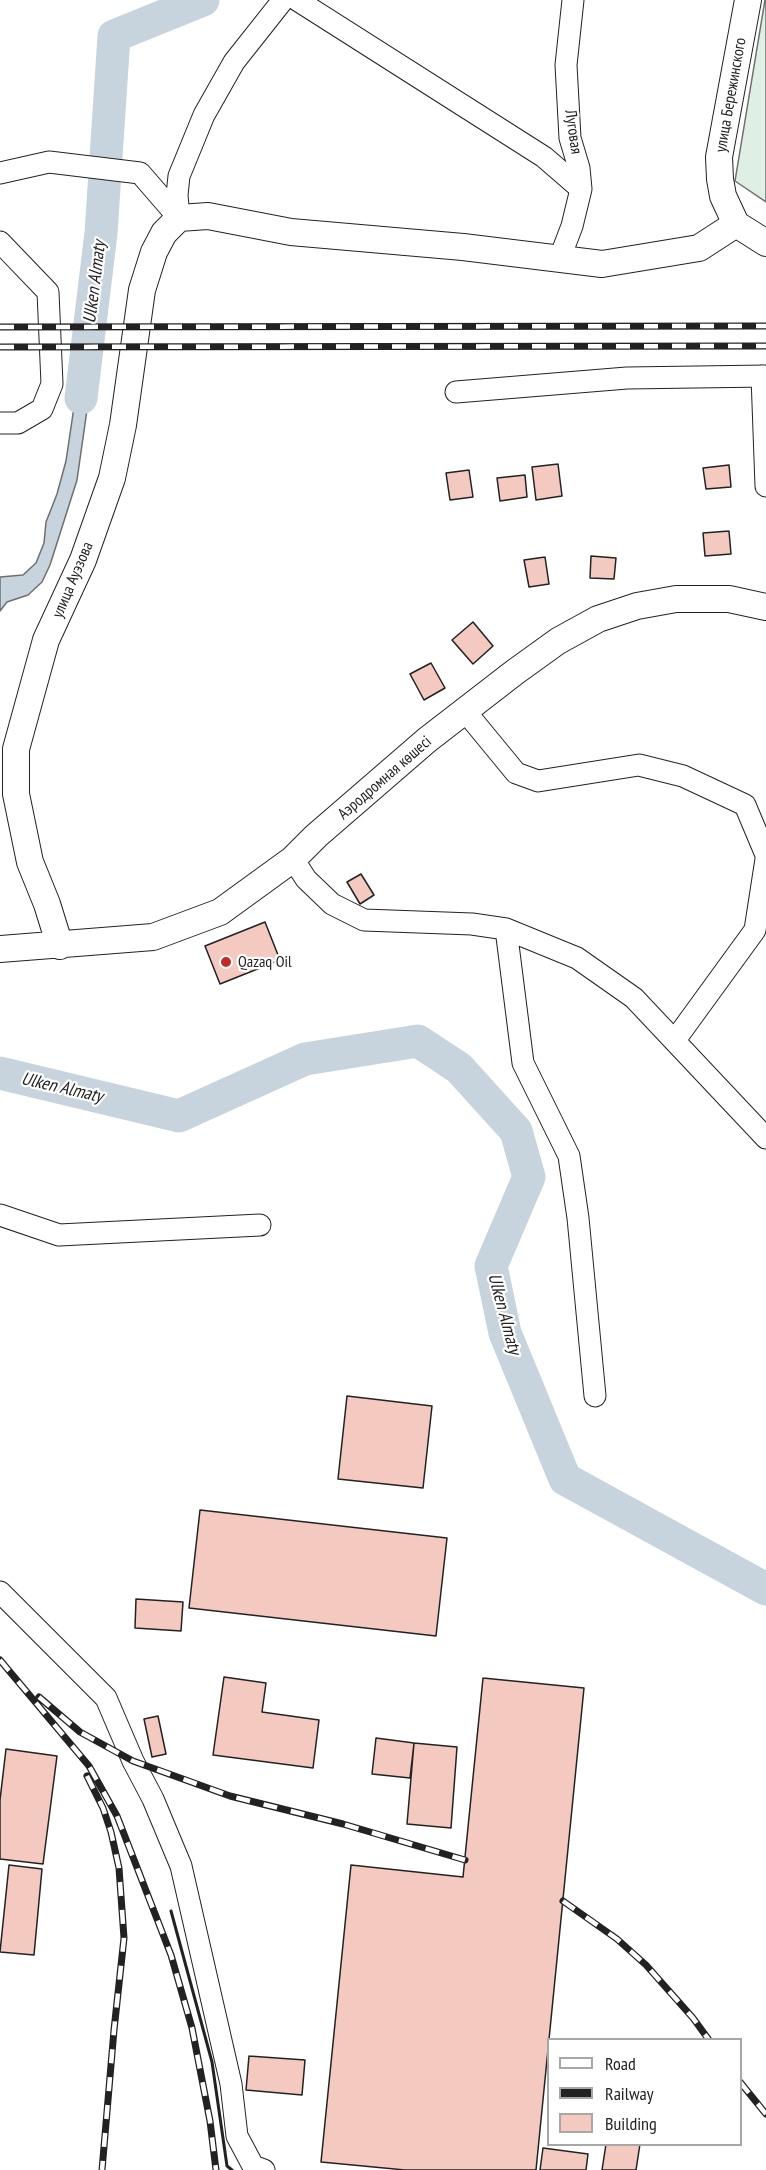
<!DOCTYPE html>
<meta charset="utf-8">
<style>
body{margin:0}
#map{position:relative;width:766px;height:2170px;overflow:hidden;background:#fff;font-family:"PT Sans Narrow",sans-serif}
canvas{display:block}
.legend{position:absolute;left:547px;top:2038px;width:195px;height:108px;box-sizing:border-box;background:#fff;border:2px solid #a7a7a7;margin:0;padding:8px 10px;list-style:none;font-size:18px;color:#222}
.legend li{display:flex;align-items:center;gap:12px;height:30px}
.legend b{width:30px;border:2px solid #a7a7a7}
</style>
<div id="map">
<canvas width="766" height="2170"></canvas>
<ul class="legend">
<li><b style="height:8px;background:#fff"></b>Road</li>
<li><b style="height:8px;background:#222"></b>Railway</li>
<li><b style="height:16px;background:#f3c9c0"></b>Building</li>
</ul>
</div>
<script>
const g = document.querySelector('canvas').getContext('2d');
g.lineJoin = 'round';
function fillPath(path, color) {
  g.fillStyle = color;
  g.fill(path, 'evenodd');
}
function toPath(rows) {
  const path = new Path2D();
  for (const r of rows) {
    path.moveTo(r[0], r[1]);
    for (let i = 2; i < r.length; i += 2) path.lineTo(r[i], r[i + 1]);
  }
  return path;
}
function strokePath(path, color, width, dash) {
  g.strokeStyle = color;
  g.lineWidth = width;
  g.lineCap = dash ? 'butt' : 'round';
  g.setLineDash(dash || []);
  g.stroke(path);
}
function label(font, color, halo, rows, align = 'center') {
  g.font = font + ' "PT Sans Narrow",sans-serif';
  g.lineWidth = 4.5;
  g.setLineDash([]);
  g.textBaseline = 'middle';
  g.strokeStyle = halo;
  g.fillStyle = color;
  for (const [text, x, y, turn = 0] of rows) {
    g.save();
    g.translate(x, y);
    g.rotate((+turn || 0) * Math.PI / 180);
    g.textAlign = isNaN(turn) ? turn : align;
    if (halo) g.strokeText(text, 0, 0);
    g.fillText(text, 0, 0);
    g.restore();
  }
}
const green = toPath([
 [765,0,766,0,766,202,735,181,765,0]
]);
const water = toPath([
 [82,353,95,354,77,480,50,565,42,582,28,595,7,602,0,611,0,577,23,575,36,563,44,543,46,522,57,494,66,461,82,353]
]);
const river = toPath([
 [81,398,101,233,114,36,203,0],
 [0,1073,179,1116,305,1059,418,1041,459,1068,516,1131,529,1177,491,1266,505,1333,565,1479,766,1589]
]);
const building = toPath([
 [558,464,562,496,536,500,532,467,558,464],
 [729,465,731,487,706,489,703,468,729,465],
 [469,470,473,497,450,500,446,473,469,470],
 [525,475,527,497,500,501,497,478,525,475],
 [729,531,731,554,705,556,703,533,729,531],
 [591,556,616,558,614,579,590,578,591,556],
 [545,557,549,584,529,587,524,560,545,557],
 [473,622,493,646,473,664,452,640,473,622],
 [431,663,445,688,424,700,410,674,431,663],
 [361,874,374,895,360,904,347,882,361,874],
 [265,922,280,960,220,984,205,946,265,922],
 [347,1396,432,1406,423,1488,338,1479,347,1396],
 [200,1510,447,1538,436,1636,189,1608,200,1510],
 [136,1599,183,1602,181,1631,135,1628,136,1599],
 [224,1677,266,1683,262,1712,319,1720,313,1768,213,1755,224,1677],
 [483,1678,584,1688,536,2170,405,2170,321,2162,351,1865,463,1877,483,1678],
 [158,1716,166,1754,152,1757,144,1719,158,1716],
 [376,1738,414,1743,410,1778,372,1774,376,1738],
 [414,1743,457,1747,451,1828,407,1824,414,1743],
 [6,1749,57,1756,43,1864,0,1859,0,1800,6,1749],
 [9,1865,42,1869,34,1955,0,1952,9,1865],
 [249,2056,305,2060,302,2095,246,2090,249,2056],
 [606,2144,640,2144,636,2170,602,2170,606,2144],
 [543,2148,588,2154,586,2170,540,2170,543,2148]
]);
const minor = toPath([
 [297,0,544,157,581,189],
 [0,173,49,162,140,173,179,218],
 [179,218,177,195,179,176,204,115,234,62,283,0],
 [0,242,48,292,52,384,42,409,18,423,0,423],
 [559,260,572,226,581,189,579,168,570,138,566,65,573,0],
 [762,376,766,486],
 [456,392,627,378,766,376],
 [465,711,516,773,538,781,639,765,683,776,745,805,766,855],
 [293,859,306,879,332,904,364,920,472,924,506,929,577,958,634,998,766,1138],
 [506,929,523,1063,569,1156,578,1218,595,1396],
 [675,1040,755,930,766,859],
 [0,1215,59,1235,260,1225],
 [0,1592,106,1698,133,1761,153,1799,181,1866,231,2084,237,2136,253,2166,264,2170]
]);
const major = toPath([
 [748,0,719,157,720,179,723,196,736,224,766,243],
 [60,946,47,904,30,862,16,794,16,749,46,640,83,560,112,478,123,425,142,290,154,252,164,233,179,218,208,216,291,232,463,247,602,264,699,248,736,224],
 [0,949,153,937,220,912,293,859,316,836,427,740,515,672,558,641,598,619,637,606,676,599,729,599,766,607]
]);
const rail = toPath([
 [0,327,766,326],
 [0,347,766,346],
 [0,1660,89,1766,117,1816,171,1955,192,2028,210,2121,216,2170],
 [39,1697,80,1732,133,1761,230,1796,343,1824,465,1860],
 [87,1776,103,1808,111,1832,119,1868,124,1938,114,2030,102,2170],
 [563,1901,617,1939,646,1965,693,2018,709,2040],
 [740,2082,766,2114]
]);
const wall = toPath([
 [171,1911,212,2062,227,2166,232,2170]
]);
const markers = [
 [226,962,6,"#c62828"]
];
const streetNames = [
 ["улица Бережинского",731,95,-80],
 ["Луговая",573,132,82],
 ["улица Ауэзова",73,580,-67],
 ["Аэродромная көшесі",385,778,-41]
];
const poiNames = [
 ["Qazaq Oil",238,962]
];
const waterNames = [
 ["Ulken Almaty",95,282,-83],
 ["Ulken Almaty",62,1088,13],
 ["Ulken Almaty",504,1314,75]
];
fillPath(green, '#e0efe3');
strokePath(green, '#6f6f6f', 1.5);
fillPath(water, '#c7d3dd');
strokePath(water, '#6f6f6f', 1.5);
strokePath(river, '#c7d3dd', 33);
fillPath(building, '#f3c9c0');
strokePath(building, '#222', 1.5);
strokePath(minor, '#222', 23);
strokePath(major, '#222', 28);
strokePath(minor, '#fff', 21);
strokePath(major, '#fff', 26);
strokePath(rail, '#222', 7);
strokePath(rail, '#fff', 4.5, [14]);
strokePath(wall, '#222', 3);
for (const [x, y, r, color] of markers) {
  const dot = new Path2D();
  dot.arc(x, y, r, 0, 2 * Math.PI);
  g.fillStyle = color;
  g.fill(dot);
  strokePath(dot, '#fff', 2);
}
label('16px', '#222', '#fff', streetNames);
label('16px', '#222', '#fff', poiNames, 'left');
label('italic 18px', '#222', '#fff', waterNames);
</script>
